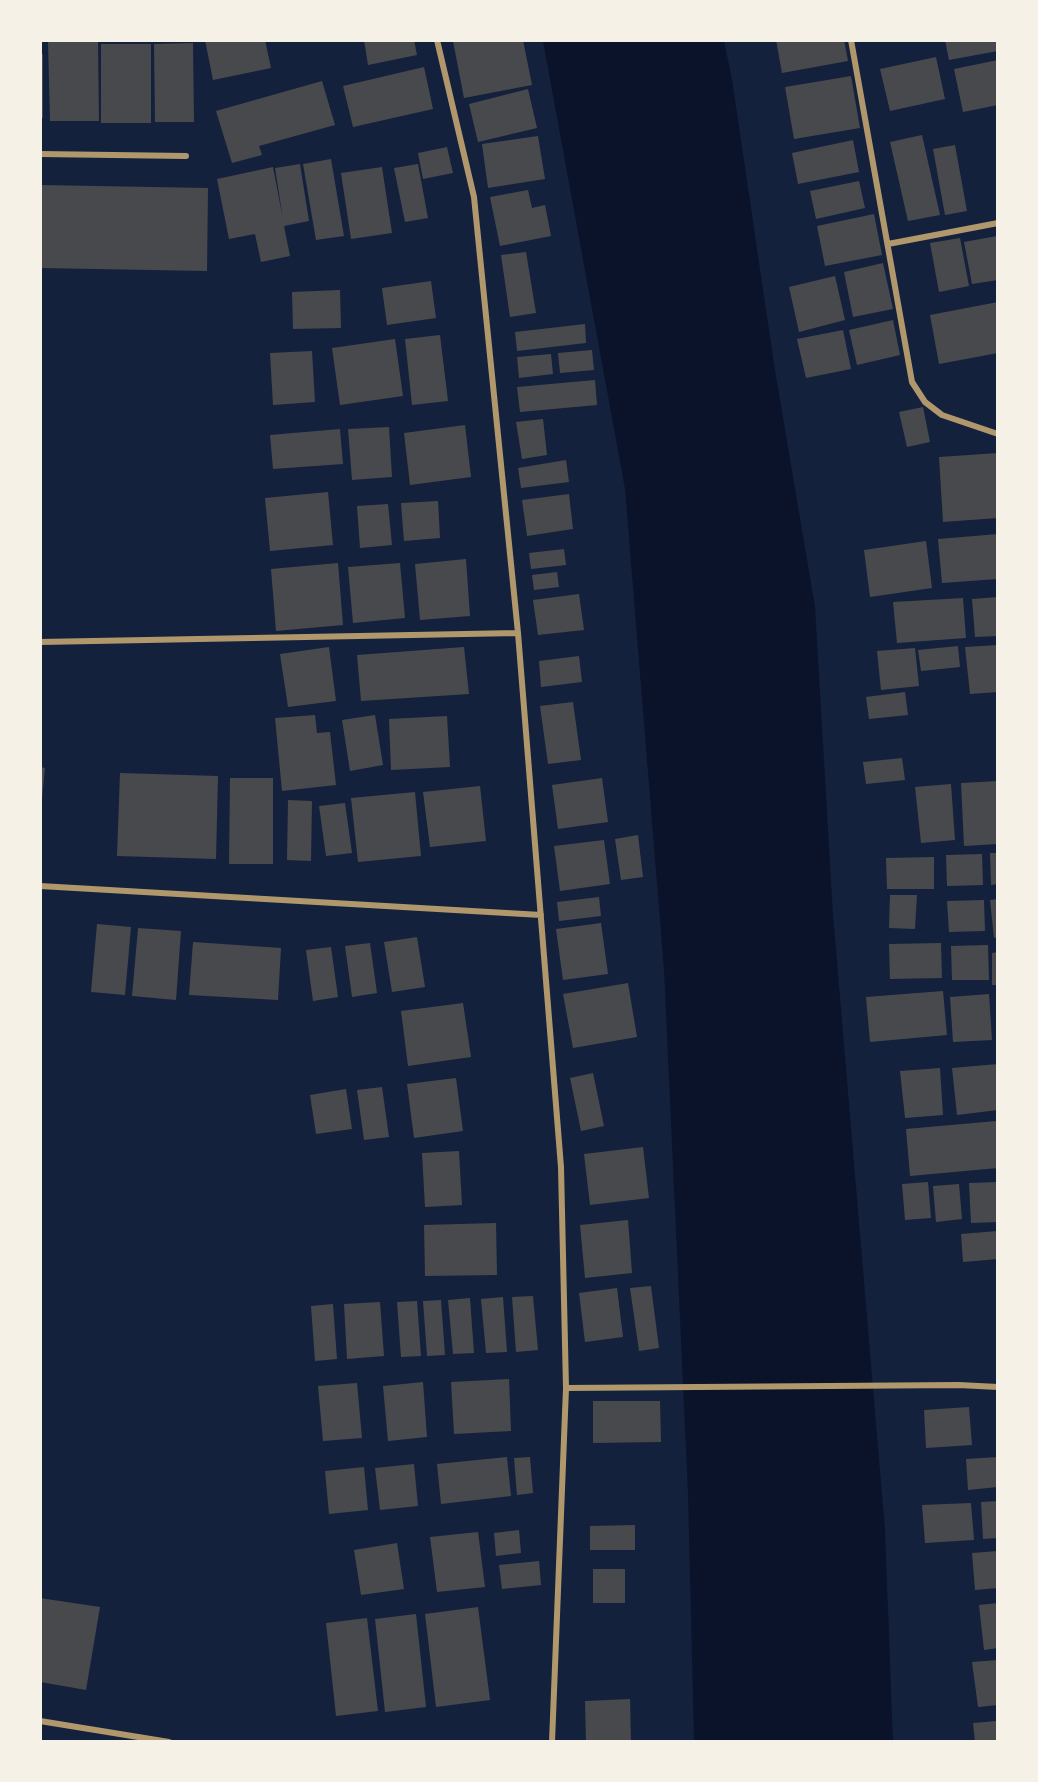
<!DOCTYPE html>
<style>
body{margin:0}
#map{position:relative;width:1038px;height:1782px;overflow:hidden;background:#14213d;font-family:"Asap Condensed",sans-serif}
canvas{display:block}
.frame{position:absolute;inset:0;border:42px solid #f6f1e7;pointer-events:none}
</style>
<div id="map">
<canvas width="1038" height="1782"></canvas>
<div class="frame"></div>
</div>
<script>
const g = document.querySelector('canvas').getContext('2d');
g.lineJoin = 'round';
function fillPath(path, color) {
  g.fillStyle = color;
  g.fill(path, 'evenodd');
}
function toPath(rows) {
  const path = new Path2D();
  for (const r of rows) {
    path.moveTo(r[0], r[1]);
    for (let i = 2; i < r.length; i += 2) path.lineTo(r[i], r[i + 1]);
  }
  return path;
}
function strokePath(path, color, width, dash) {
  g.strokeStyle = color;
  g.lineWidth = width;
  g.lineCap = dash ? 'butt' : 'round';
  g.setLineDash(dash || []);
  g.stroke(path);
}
const water = toPath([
 [543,41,724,41,732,79,774,364,815,607,833,914,885,1530,893,1741,694,1741,688,1494,664,970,625,489]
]);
const building = toPath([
 [205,40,265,40,271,68,213,80],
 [364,40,414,40,417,55,368,65],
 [458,40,523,40,532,85,464,98,453,41],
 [776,40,844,40,848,61,782,73],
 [945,40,998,40,998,51,949,60],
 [48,42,98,42,99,121,50,121],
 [193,43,194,122,155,122,154,44],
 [101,44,151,44,151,123,101,123],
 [40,54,43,54,43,118,40,118],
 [936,57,945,99,890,111,880,69],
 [998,60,998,105,963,112,954,69],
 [424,67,433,109,353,127,343,86],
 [851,76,860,128,794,139,785,87],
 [322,81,335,125,259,146,262,155,232,163,216,111],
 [528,89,537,128,478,142,469,104],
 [922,135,940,215,908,221,890,142],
 [538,136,545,179,488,188,482,144],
 [853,140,859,172,798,184,792,153],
 [955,145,967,211,945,215,933,149],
 [447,147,453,173,423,179,418,153],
 [331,159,344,236,316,240,303,164],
 [300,164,309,221,284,226,290,256,261,262,255,234,229,239,217,179,273,167,283,219,275,168],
 [418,164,428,218,405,222,394,168],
 [382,167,392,233,351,239,341,173],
 [859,181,865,208,816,219,810,191],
 [40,185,208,188,207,271,40,268],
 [528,190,532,208,545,205,551,236,500,246,490,197],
 [874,214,882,255,825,266,817,226],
 [997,236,998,280,972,284,964,242],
 [960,238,969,286,939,292,930,243],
 [526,252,536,313,510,317,501,255],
 [883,263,893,309,853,317,844,272],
 [835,276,845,320,799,332,789,287],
 [431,281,436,318,387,325,382,288],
 [340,290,341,328,293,329,292,292],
 [998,302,998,353,939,364,930,315],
 [893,320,900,355,857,365,849,330],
 [585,324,586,343,517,351,515,332],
 [843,330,851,369,806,378,797,339],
 [440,335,448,401,412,405,405,339],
 [395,339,403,396,340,405,332,348],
 [592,350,594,370,560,373,558,353],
 [312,351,315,402,273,405,270,353],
 [551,354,553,374,519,378,517,357],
 [595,380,597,405,520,412,517,387],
 [923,407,930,442,907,447,899,412],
 [543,419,547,455,522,459,516,422],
 [465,425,471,477,410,485,404,433],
 [389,427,392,477,352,480,348,429],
 [340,429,343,464,273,469,270,435],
 [998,453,998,518,943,522,939,457],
 [566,460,569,482,521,488,518,468],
 [328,492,333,545,270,551,265,498],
 [569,494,573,529,527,536,522,500],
 [438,501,440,538,404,541,401,503],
 [388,504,392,545,360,548,357,506],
 [998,534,998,579,942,583,938,539],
 [926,541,932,588,870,597,864,550],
 [564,549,566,565,531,569,529,553],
 [466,559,470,616,420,620,415,564],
 [338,563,343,625,276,631,271,569],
 [400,563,405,618,353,623,348,567],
 [557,572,559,587,534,590,532,575],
 [579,594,584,630,538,635,533,600],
 [998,597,998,636,975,637,972,599],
 [963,598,966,638,897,643,893,602],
 [998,645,998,692,970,694,965,647],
 [958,646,960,667,921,671,918,650],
 [329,647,336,701,288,707,280,654],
 [464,647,469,694,361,701,357,655],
 [915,648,919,686,881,690,877,651],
 [579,656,582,682,541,687,539,661],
 [905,692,908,715,869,719,866,697],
 [573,702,581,760,548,764,540,706],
 [315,715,317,733,330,732,336,785,282,791,275,718],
 [375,715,383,765,350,771,342,720],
 [447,716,450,767,391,770,389,719],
 [902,758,905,780,866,784,863,762],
 [40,767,45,768,42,799,40,799],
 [120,773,218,776,216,859,117,856],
 [230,778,273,778,273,864,229,864],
 [602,778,608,822,558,829,552,785],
 [998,781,998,844,964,846,961,783],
 [951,784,955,840,921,843,915,787],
 [480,786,486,841,430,847,423,792],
 [415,792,421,856,358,862,351,798],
 [288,800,312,801,311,861,287,860],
 [345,803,352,853,326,856,319,806],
 [638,835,643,877,621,880,615,839],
 [604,840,610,884,560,891,554,846],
 [990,853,998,853,998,884,991,885],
 [982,854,983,885,947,886,946,855],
 [934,857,934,889,887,889,886,858],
 [890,895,917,895,915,929,889,928],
 [599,897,601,916,559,921,557,902],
 [998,899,998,937,994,938,990,900],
 [984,900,985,931,949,932,947,901],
 [601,923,608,974,563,980,556,929],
 [97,924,131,927,125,995,91,992],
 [138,928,181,931,176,1000,132,996],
 [417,937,425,987,392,992,384,942],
 [193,942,281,948,278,1000,189,995],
 [370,943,377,993,352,997,345,946],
 [941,943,942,978,890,979,889,944],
 [988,945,989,980,952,980,951,946],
 [331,947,338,997,313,1001,306,950],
 [998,952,998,985,992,985,992,953],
 [628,983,637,1037,573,1048,563,994],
 [943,991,947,1035,870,1042,866,997],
 [989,994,992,1040,953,1042,950,997],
 [463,1003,471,1057,408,1066,401,1011],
 [998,1064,998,1110,957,1115,952,1068],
 [940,1068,943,1115,905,1118,900,1071],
 [593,1073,604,1126,581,1131,570,1078],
 [456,1078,463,1131,414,1138,407,1084],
 [382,1087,389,1137,364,1140,357,1090],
 [346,1089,352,1129,316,1134,310,1095],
 [996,1121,998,1168,910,1176,906,1129],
 [643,1147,649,1198,590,1205,584,1154],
 [459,1151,462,1205,425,1207,422,1153],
 [928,1182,931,1218,905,1220,902,1184],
 [998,1182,998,1222,971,1223,969,1183],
 [959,1184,962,1219,936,1222,933,1186],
 [628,1220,632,1273,585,1278,580,1225],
 [496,1223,497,1275,425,1276,424,1225],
 [998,1231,998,1259,963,1262,961,1234],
 [651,1286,659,1348,639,1351,630,1288],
 [617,1288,623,1337,585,1342,579,1293],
 [533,1296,538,1350,516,1352,512,1297],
 [503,1297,507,1352,486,1353,481,1299],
 [470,1298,474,1353,453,1354,448,1300],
 [441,1300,445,1355,427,1356,423,1301],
 [417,1301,421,1356,401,1357,397,1302],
 [380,1302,384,1356,347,1359,344,1304],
 [333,1304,337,1359,315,1361,311,1306],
 [509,1379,511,1431,454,1434,451,1382],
 [423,1382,427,1437,388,1441,383,1386],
 [357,1383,362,1438,323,1441,318,1386],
 [593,1401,660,1401,661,1442,593,1443],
 [969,1407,972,1445,926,1448,924,1410],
 [507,1457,511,1496,441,1504,437,1464],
 [530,1457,533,1493,517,1495,514,1458],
 [998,1457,998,1487,968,1490,966,1459],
 [414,1464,418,1506,380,1510,375,1468],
 [364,1467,368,1510,329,1514,325,1471],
 [998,1501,998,1538,983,1539,981,1502],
 [971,1503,974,1540,925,1543,922,1505],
 [635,1525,635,1550,590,1550,590,1526],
 [519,1530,521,1553,496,1556,494,1533],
 [478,1532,485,1587,437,1592,430,1537],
 [397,1543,404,1589,361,1595,354,1550],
 [998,1551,998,1588,975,1590,972,1553],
 [539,1561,541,1585,502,1589,499,1565],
 [593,1569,625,1569,625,1603,593,1603],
 [40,1598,100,1607,86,1690,40,1682],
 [998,1603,998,1648,984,1650,979,1605],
 [478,1607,490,1700,436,1707,425,1614],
 [416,1614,426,1707,385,1712,375,1619],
 [367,1618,378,1711,336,1716,326,1623],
 [998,1660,998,1705,978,1707,972,1662],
 [630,1699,631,1742,586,1742,585,1701],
 [996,1721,998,1742,975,1742,973,1723]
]);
const minor = toPath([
 [437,40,474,197,518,633,561,1167,566,1388,552,1742],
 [851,40,912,382,925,402,942,415,998,434],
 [40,154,186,156],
 [888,244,998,223],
 [40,642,518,633],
 [40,886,541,915],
 [566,1388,959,1385,998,1387],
 [40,1721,169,1742]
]);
fillPath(water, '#0b132b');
fillPath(building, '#48494c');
strokePath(minor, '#b1986c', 6);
</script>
